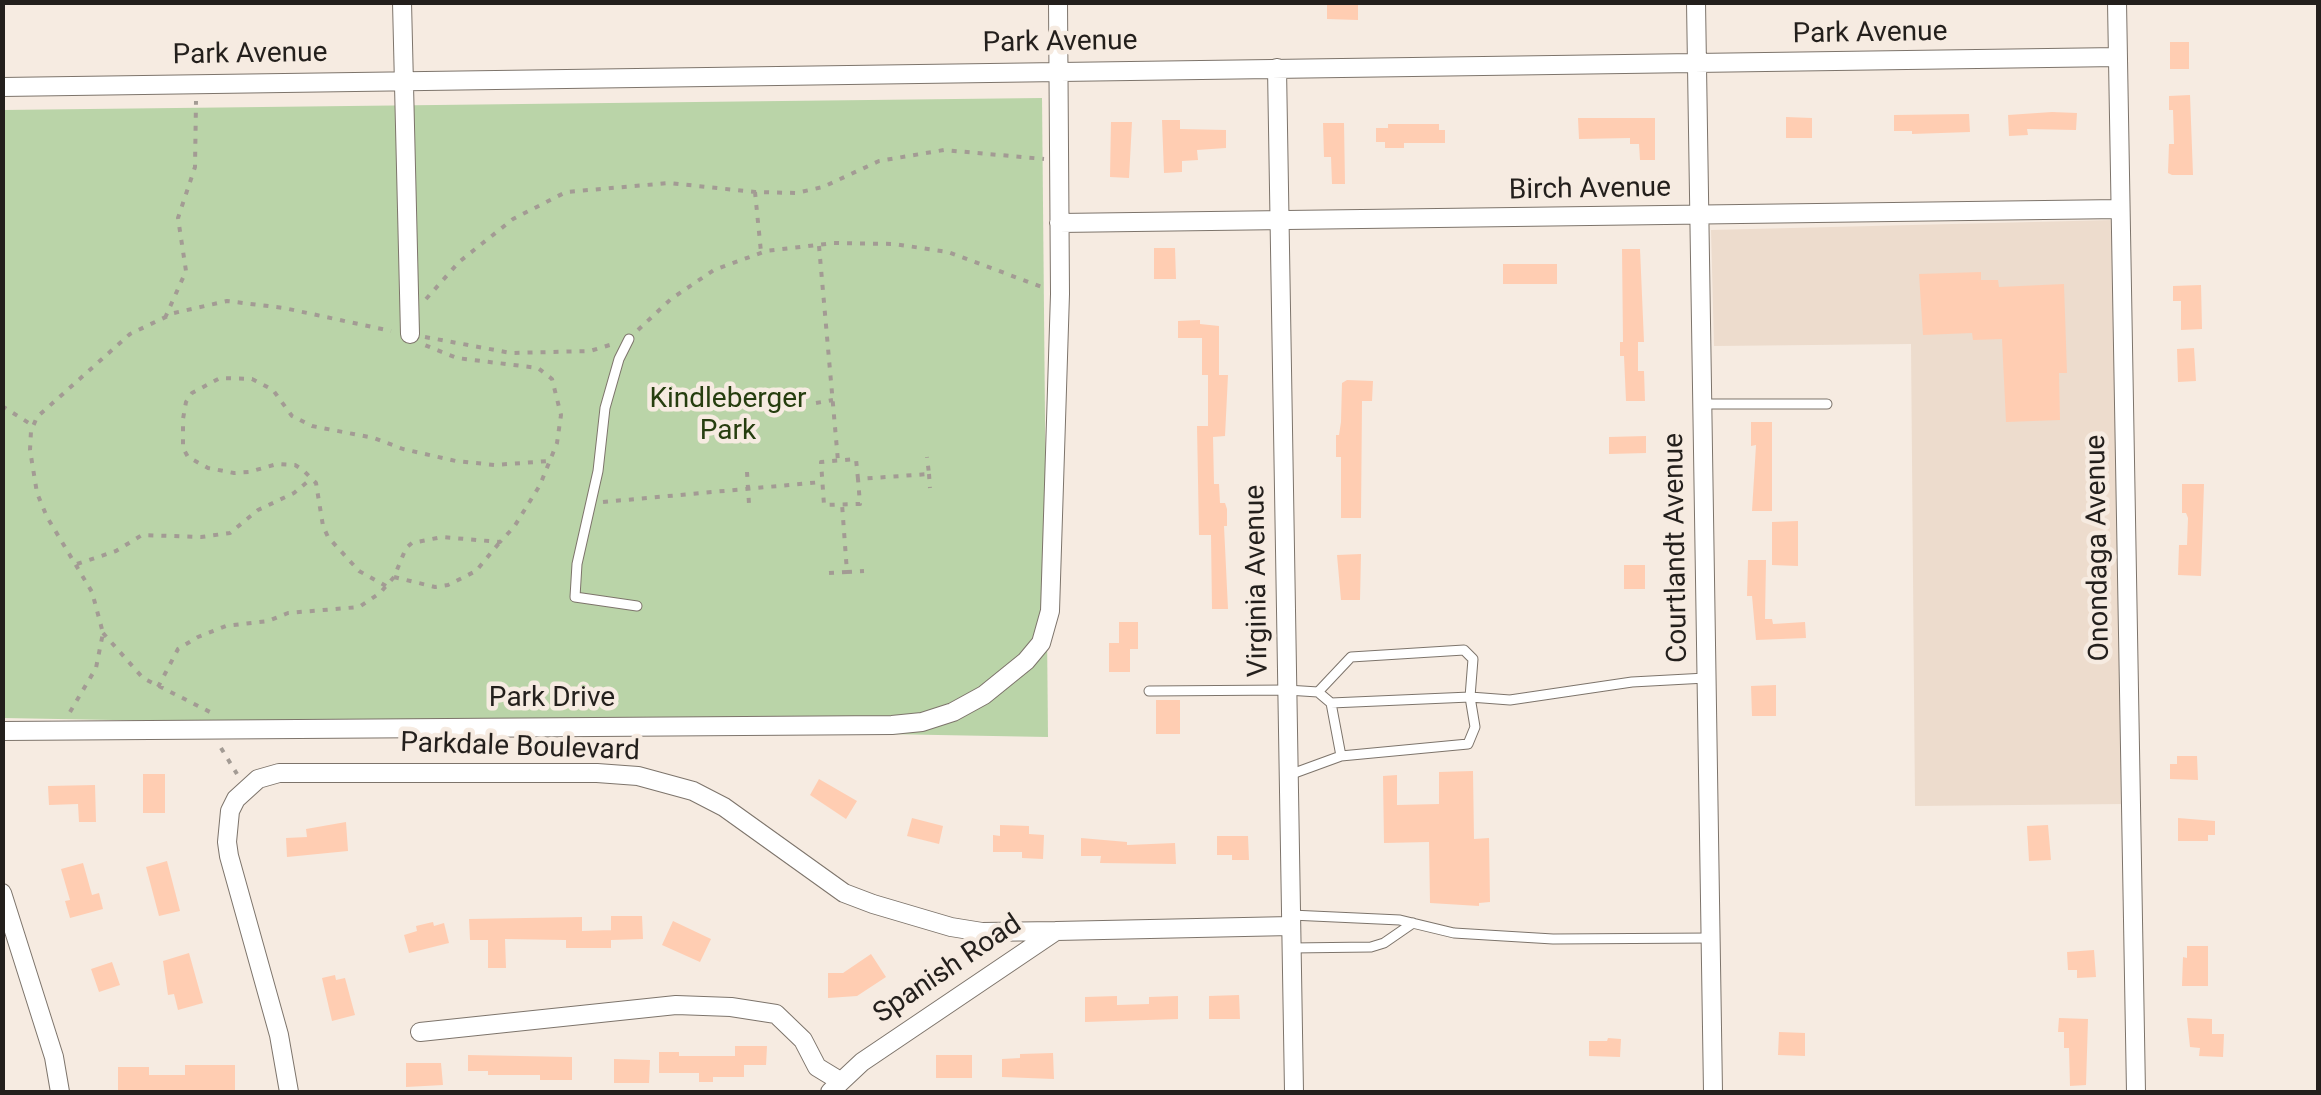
<!DOCTYPE html>
<style>
body{margin:0}
#map{position:relative;width:2321px;height:1095px;overflow:hidden;background:#f6ebe1;font-family:Roboto,sans-serif}
canvas{display:block}
.frame{position:absolute;inset:0;border:5px solid #231f1c;pointer-events:none}
</style>
<div id="map">
<canvas width="2321" height="1095"></canvas>
<div class="frame"></div>
</div>
<script>
const g = document.querySelector('canvas').getContext('2d');
g.lineJoin = 'round';
function fillPath(path, color) {
  g.fillStyle = color;
  g.fill(path, 'evenodd');
}
function toPath(rows) {
  const path = new Path2D();
  for (const r of rows) {
    path.moveTo(r[0], r[1]);
    for (let i = 2; i < r.length; i += 2) path.lineTo(r[i], r[i + 1]);
  }
  return path;
}
function strokePath(path, color, width, dash) {
  g.strokeStyle = color;
  g.lineWidth = width;
  g.lineCap = dash ? 'butt' : 'round';
  g.setLineDash(dash || []);
  g.stroke(path);
}
function label(font, color, halo, rows, align = 'center') {
  g.font = font + ' Roboto,sans-serif';
  g.lineWidth = 9;
  g.setLineDash([]);
  g.textBaseline = 'middle';
  g.strokeStyle = halo;
  g.fillStyle = color;
  for (const [text, x, y, turn = 0] of rows) {
    g.save();
    g.translate(x, y);
    g.rotate((+turn || 0) * Math.PI / 180);
    g.textAlign = isNaN(turn) ? turn : align;
    if (halo) g.strokeText(text, 0, 0);
    g.fillText(text, 0, 0);
    g.restore();
  }
}
const built = toPath([
 [2113,220,2124,804,1915,806,1911,344,1714,346,1711,230]
]);
const green = toPath([
 [1042,98,1048,737,3,718,3,110]
]);
const building = toPath([
 [1327,2,1358,2,1358,20,1327,19],
 [2170,42,2189,42,2189,69,2170,69],
 [2190,95,2193,175,2172,175,2168,173,2169,144,2174,144,2173,110,2169,110,2169,96],
 [2052,112,2077,113,2076,130,2027,129,2028,135,2009,136,2008,115],
 [1969,114,1970,132,1912,134,1912,131,1894,131,1894,115],
 [1786,117,1812,118,1812,138,1786,138],
 [1578,118,1655,118,1655,160,1640,160,1639,144,1630,144,1630,138,1579,139],
 [1162,120,1180,120,1180,129,1226,130,1226,148,1197,150,1198,160,1182,161,1182,172,1164,173],
 [1111,122,1132,122,1129,178,1110,177],
 [1323,123,1344,123,1345,184,1332,184,1331,157,1324,157],
 [1388,124,1439,124,1439,130,1445,130,1445,143,1404,143,1404,148,1385,148,1385,142,1376,142,1376,128,1388,128],
 [1154,248,1175,248,1176,279,1154,279],
 [1622,249,1640,249,1644,342,1638,342,1638,371,1644,371,1645,401,1626,401,1624,356,1620,356,1620,342,1623,342],
 [1503,264,1557,264,1557,284,1503,284],
 [1981,272,1981,280,1998,280,1999,287,2064,284,2067,373,2059,373,2060,420,2006,422,2002,339,1973,340,1972,333,1923,335,1919,274],
 [2201,285,2202,329,2181,330,2181,301,2173,301,2173,286],
 [1200,320,1200,324,1219,326,1219,375,1202,375,1202,338,1178,338,1178,321],
 [2194,348,2196,381,2178,382,2177,349],
 [1208,375,1228,375,1225,436,1213,437,1214,484,1219,484,1220,503,1225,503,1227,509,1227,526,1224,526,1228,609,1212,609,1211,535,1199,535,1197,426,1208,426],
 [1347,380,1373,381,1372,401,1362,401,1361,518,1341,518,1341,457,1336,457,1336,435,1339,435,1341,422,1342,383],
 [1751,422,1772,422,1772,511,1752,511,1756,445,1751,446],
 [1646,436,1646,453,1609,454,1609,437],
 [2182,484,2204,484,2201,576,2178,575,2179,545,2187,545,2188,518,2186,513,2182,513],
 [1798,521,1798,566,1772,565,1772,522],
 [1361,554,1360,600,1341,600,1337,555],
 [1748,560,1766,560,1765,619,1772,619,1773,624,1805,622,1806,638,1756,640,1752,596,1747,596],
 [1624,565,1645,565,1645,589,1624,589],
 [1119,622,1138,622,1138,649,1130,649,1130,672,1109,672,1109,643,1119,643],
 [1776,685,1776,716,1752,716,1751,686],
 [1156,700,1180,700,1180,734,1156,734],
 [2177,756,2197,756,2198,780,2170,779,2170,764,2177,764],
 [1473,771,1474,839,1489,838,1490,902,1479,903,1479,906,1430,903,1429,842,1384,843,1383,776,1397,775,1397,805,1439,804,1439,772],
 [143,774,165,774,165,813,143,813],
 [819,779,857,801,846,819,810,795],
 [95,785,96,822,79,822,78,804,49,805,48,786],
 [912,818,943,826,939,844,907,836],
 [2178,818,2215,821,2215,835,2208,835,2208,841,2178,841],
 [346,822,348,851,287,857,286,838,307,837,306,829],
 [1000,825,1029,826,1029,834,1044,835,1043,859,1022,858,1022,852,993,852,993,835,1000,836],
 [2048,825,2051,860,2029,861,2027,826],
 [1217,836,1248,836,1249,860,1232,860,1232,855,1217,855],
 [1081,838,1127,842,1127,845,1175,843,1176,864,1100,863,1101,856,1081,856],
 [167,861,180,911,159,916,146,867],
 [83,863,92,895,99,893,103,909,70,918,65,901,70,900,61,869],
 [611,916,642,916,643,939,611,940],
 [582,917,582,931,611,930,611,948,566,948,566,940,505,939,506,968,488,968,488,940,470,940,469,919],
 [673,921,711,939,700,962,662,945],
 [433,922,434,926,444,923,449,943,409,953,404,935,417,931,416,926],
 [2187,946,2208,946,2208,986,2182,986,2183,957,2187,958],
 [2094,950,2096,977,2077,978,2077,970,2068,970,2067,952],
 [189,953,203,1003,178,1010,174,994,168,995,163,961],
 [871,954,886,977,857,996,828,998,828,973,843,973],
 [112,962,120,985,99,992,91,969],
 [335,975,336,980,345,978,355,1015,332,1021,322,978],
 [1239,995,1240,1019,1209,1019,1209,996],
 [1117,996,1117,1005,1149,1004,1149,997,1178,996,1178,1019,1085,1022,1085,997],
 [2059,1018,2088,1019,2086,1085,2070,1086,2069,1048,2064,1048,2064,1032,2058,1032],
 [2187,1018,2212,1019,2212,1034,2224,1034,2223,1057,2199,1056,2200,1048,2190,1047],
 [1779,1032,1805,1033,1805,1056,1778,1055],
 [1608,1038,1621,1039,1620,1057,1589,1056,1589,1041,1607,1041],
 [735,1046,767,1046,766,1065,744,1065,744,1077,713,1077,713,1082,699,1082,699,1073,659,1073,659,1052,679,1052,679,1056,735,1056],
 [1053,1053,1054,1079,1002,1077,1002,1059,1020,1058,1020,1054],
 [468,1055,572,1057,572,1080,540,1080,540,1075,488,1075,488,1071,468,1071],
 [936,1055,972,1055,972,1078,936,1078],
 [614,1059,650,1060,649,1083,614,1083],
 [406,1063,441,1063,443,1085,406,1087],
 [185,1065,235,1065,235,1090,118,1092,118,1067,149,1067,149,1075,185,1075]
]);
const path = toPath([
 [755,192,761,252],
 [819,246,838,461],
 [426,299,459,262,513,219,566,192,669,183,755,192,796,193,823,187,879,161,944,150,1044,159],
 [165,318,186,271,178,218,195,167,196,101],
 [638,330,671,299,714,270,766,251,834,243,894,244,948,252,1042,287],
 [425,337,511,353,590,351,613,344],
 [816,403,833,400],
 [2,406,32,425],
 [747,472,749,504],
 [929,474,930,488],
 [858,479,856,459,821,462,824,505,860,504,858,479,929,474,927,457],
 [603,502,822,482],
 [77,564,116,551,142,535,201,537,230,533,258,510,294,493,312,478],
 [847,572,864,571],
 [829,573,847,572,842,504],
 [394,577,435,587,448,585,476,571,500,542],
 [386,586,359,571,328,537,323,526,316,483,303,470,295,465,277,464,249,472,234,473,208,468,188,457,183,448,183,419,186,402,192,393,220,378,252,379,273,390,292,416,312,426,374,438,403,449,456,461,495,465,549,461],
 [103,633,143,678,210,712],
 [158,687,178,649,198,637,226,626,268,621,288,613,359,607,380,593,394,577,406,548,412,543,442,537,500,542,514,527,540,485,557,443,561,415,552,379,538,368,457,358,422,344],
 [70,712,96,668,103,633,92,592,47,517,37,493,30,450,31,431,37,417,130,334,174,313,227,301,284,308,391,331],
 [221,748,237,774]
]);
const service = toPath([
 [629,339,619,359,605,408,598,471,577,564,575,597,637,606],
 [1702,404,1827,404],
 [1149,691,1287,690,1318,692,1331,703,1470,697,1510,700,1632,682,1706,678],
 [1318,692,1351,657,1464,650,1473,659,1470,697,1475,727,1468,744,1341,756,1331,703],
 [1289,775,1341,756],
 [1291,915,1400,920,1454,933,1553,939,1711,938],
 [1292,948,1371,947,1384,943,1413,923]
]);
const minor = toPath([
 [402,2,410,334],
 [1696,2,1713,1092],
 [2117,2,2136,1092],
 [1277,68,1294,1092],
 [2,87,2118,57],
 [1059,223,2120,209],
 [2,731,892,725,922,722,953,712,984,695,1026,661,1041,643,1050,611,1060,294,1058,2],
 [2,893,54,1057,60,1092],
 [420,1032,676,1005,731,1007,776,1014,803,1040,817,1067,840,1081],
 [289,1092,279,1035,229,856,227,842,230,811,236,799,258,779,279,773,597,773,638,776,693,791,724,807,844,893,873,904,951,927,982,932,1056,931],
 [830,1092,862,1062,1056,931,1291,926]
]);
const streetNames = [
 ["Park Avenue",1870,34,-1],
 ["Park Avenue",1060,43,-1],
 ["Park Avenue",250,55,-1],
 ["Birch Avenue",1590,190,-1],
 ["Courtlandt Avenue",1677,548,-91],
 ["Onondaga Avenue",2099,548,-91],
 ["Virginia Avenue",1258,581,-91],
 ["Park Drive",552,699],
 ["Parkdale Boulevard",520,748,2],
 ["Spanish Road",948,970,-34]
];
const parkNames = [
 ["Kindleberger",728,400],
 ["Park",728,432]
];
fillPath(built, '#eddccd');
fillPath(green, '#bad4a8');
fillPath(building, '#ffcdb2');
strokePath(service, '#7d746b', 11);
strokePath(minor, '#7d746b', 20);
strokePath(path, '#a39b94', 4, [5, 8]);
strokePath(service, '#fff', 9);
strokePath(minor, '#fff', 18);
label('28px', '#231f1c', '#f6ebe1', streetNames);
label('28px', '#263e0f', '#f6ebe1', parkNames);
</script>
